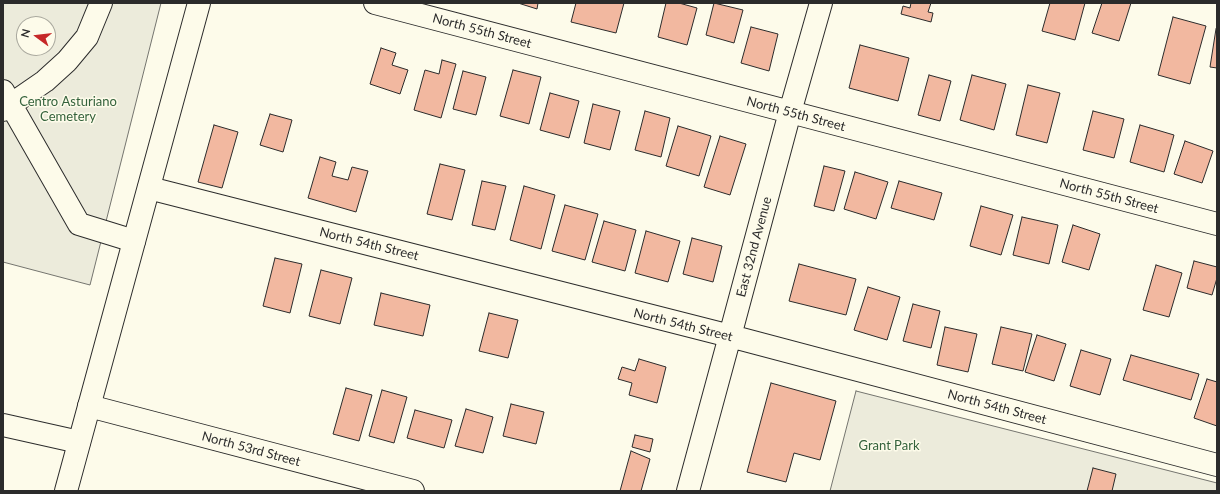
<!DOCTYPE html>
<style>
body{margin:0}
#map{position:relative;width:1220px;height:494px;overflow:hidden;background:#fdfbea;font-family:Lato,sans-serif}
canvas{display:block}
.frame{position:absolute;inset:0;border:4px solid #2b2b2b;pointer-events:none}
.north{position:absolute;left:16px;top:16px;width:40px;height:40px;box-sizing:border-box;background:#fdfbea;border:1px solid #a9a89e;border-radius:50%;rotate:285deg;font-size:11px;font-weight:700;line-height:16px;text-align:center;color:#2b2b2b}
.north::after{content:'';display:block;margin:auto;width:14px;height:18px;background:#c62828;clip-path:polygon(50% 0,100% 100%,50% 72%,0 100%)}
</style>
<div id="map">
<canvas width="1220" height="494"></canvas>
<div class="frame"></div>
<div class="north">N</div>
</div>
<script>
const g = document.querySelector('canvas').getContext('2d');
g.lineJoin = 'round';
function fillPath(path, color) {
  g.fillStyle = color;
  g.fill(path, 'evenodd');
}
function toPath(rows) {
  const path = new Path2D();
  for (const r of rows) {
    path.moveTo(r[0], r[1]);
    for (let i = 2; i < r.length; i += 2) path.lineTo(r[i], r[i + 1]);
  }
  return path;
}
function strokePath(path, color, width, dash) {
  g.strokeStyle = color;
  g.lineWidth = width;
  g.lineCap = dash ? 'butt' : 'round';
  g.setLineDash(dash || []);
  g.stroke(path);
}
function label(font, color, halo, rows, align = 'center') {
  g.font = font + ' Lato,sans-serif';
  g.lineWidth = 3;
  g.setLineDash([]);
  g.textBaseline = 'middle';
  g.strokeStyle = halo;
  g.fillStyle = color;
  for (const [text, x, y, turn = 0] of rows) {
    g.save();
    g.translate(x, y);
    g.rotate((+turn || 0) * Math.PI / 180);
    g.textAlign = isNaN(turn) ? turn : align;
    if (halo) g.strokeText(text, 0, 0);
    g.fillText(text, 0, 0);
    g.restore();
  }
}
const green = toPath([
 [3,3,161,3,90,285,3,262,3,3],
 [24,24,48,24,48,48,24,48,24,24],
 [856,391,1217,483,1217,491,830,491,856,391]
]);
const building = toPath([
 [518,3,538,3,537,9,518,3],
 [576,3,624,3,616,33,571,22,576,3],
 [666,3,679,3,697,8,687,45,658,37,666,3],
 [714,3,743,10,734,43,706,35,714,3],
 [911,3,931,3,928,12,933,13,931,22,901,14,903,6,910,8,911,3],
 [1050,3,1085,3,1075,40,1042,31,1050,3],
 [1102,3,1131,3,1119,41,1092,33,1102,3],
 [1173,17,1206,26,1190,84,1158,75,1173,17],
 [751,27,778,34,769,71,741,63,751,27],
 [1216,29,1217,30,1217,68,1210,67,1216,29],
 [860,45,909,58,898,101,849,88,860,45],
 [381,48,396,53,392,65,408,70,400,94,370,84,381,48],
 [442,60,456,64,441,118,414,110,425,70,439,74,442,60],
 [513,70,541,77,529,124,500,116,513,70],
 [463,71,486,77,476,115,453,109,463,71],
 [929,75,951,81,940,121,918,115,929,75],
 [972,75,1006,84,994,130,960,120,972,75],
 [1028,85,1060,93,1047,143,1016,135,1028,85],
 [550,93,579,101,569,138,540,130,550,93],
 [593,104,620,111,610,150,584,143,593,104],
 [645,111,670,118,661,157,635,150,645,111],
 [1093,111,1124,119,1114,158,1083,150,1093,111],
 [270,114,292,120,283,152,260,145,270,114],
 [214,125,238,132,222,188,198,182,214,125],
 [1140,125,1174,135,1164,172,1130,162,1140,125],
 [678,126,711,136,699,176,666,166,678,126],
 [720,136,746,144,730,195,704,187,720,136],
 [1185,141,1213,151,1202,183,1174,174,1185,141],
 [320,157,336,162,332,176,348,180,352,167,368,171,356,212,308,198,320,157],
 [440,164,465,170,452,220,427,214,440,164],
 [824,166,845,171,834,211,814,206,824,166],
 [855,172,888,182,876,219,844,209,855,172],
 [482,181,506,186,495,230,472,225,482,181],
 [899,181,942,193,934,220,891,208,899,181],
 [524,186,555,195,541,249,510,240,524,186],
 [565,205,598,214,585,260,552,251,565,205],
 [981,206,1013,215,1001,255,970,246,981,206],
 [1022,217,1058,225,1049,264,1013,255,1022,217],
 [604,221,636,230,625,271,592,262,604,221],
 [1073,225,1100,234,1089,270,1062,262,1073,225],
 [646,231,680,241,668,282,635,273,646,231],
 [692,238,722,246,713,282,683,274,692,238],
 [275,258,302,264,290,313,263,306,275,258],
 [1194,261,1217,267,1217,278,1212,295,1187,288,1194,261],
 [799,264,856,279,846,315,789,301,799,264],
 [1156,265,1182,273,1169,317,1143,310,1156,265],
 [321,270,352,278,340,324,309,316,321,270],
 [868,287,900,297,887,340,854,330,868,287],
 [381,293,430,305,423,336,374,325,381,293],
 [913,304,940,311,931,348,903,341,913,304],
 [489,313,518,320,508,358,479,351,489,313],
 [945,327,977,334,968,372,937,365,945,327],
 [1001,327,1032,334,1023,371,992,364,1001,327],
 [1037,335,1066,344,1054,381,1025,372,1037,335],
 [1081,350,1111,359,1100,395,1070,386,1081,350],
 [1131,355,1199,374,1191,400,1123,380,1131,355],
 [639,359,666,367,657,403,629,395,632,383,618,379,622,367,635,371,639,359],
 [1207,379,1217,382,1217,426,1194,418,1207,379],
 [771,383,836,401,820,460,794,453,786,482,747,472,771,383],
 [346,388,372,395,359,441,333,434,346,388],
 [382,390,407,397,394,443,369,436,382,390],
 [511,404,544,412,536,444,503,436,511,404],
 [466,409,493,417,483,453,455,446,466,409],
 [415,410,452,420,444,448,407,438,415,410],
 [635,435,653,439,650,452,632,447,635,435],
 [631,451,650,459,641,491,620,491,631,451],
 [1093,468,1116,474,1112,491,1087,491,1093,468]
]);
const minor = toPath([
 [375,3,1217,224],
 [3,91,79,224,134,241],
 [3,110,45,81,67,61,87,37,101,3],
 [149,188,730,336,1217,465],
 [89,406,413,491],
 [3,425,79,442],
 [688,491,730,336,790,112,821,3]
]);
const major = toPath([
 [66,491,199,3]
]);
const streetNames = [
 ["North 55th Street",482,31,15],
 ["North 55th Street",796,114,15],
 ["North 55th Street",1109,196,15],
 ["North 54th Street",369,244,14],
 ["East 32nd Avenue",754,247,-75],
 ["North 54th Street",683,325,14],
 ["North 54th Street",997,407,15],
 ["North 53rd Street",251,449,15]
];
const parkNames = [
 ["Centro Asturiano",68,102],
 ["Cemetery",68,117],
 ["Grant Park",889,446]
];
fillPath(green, '#ecebdb');
strokePath(green, '#74746e', 1);
fillPath(building, '#f2b8a0');
strokePath(building, '#2b2b2b', 1);
strokePath(minor, '#2b2b2b', 24);
strokePath(major, '#2b2b2b', 24);
strokePath(minor, '#fdfbea', 22);
strokePath(major, '#fdfbea', 22);
label('13px', '#2b2b2b', '#fdfbea', streetNames);
label('13px', '#34623c', '#fdfbea', parkNames);
</script>
